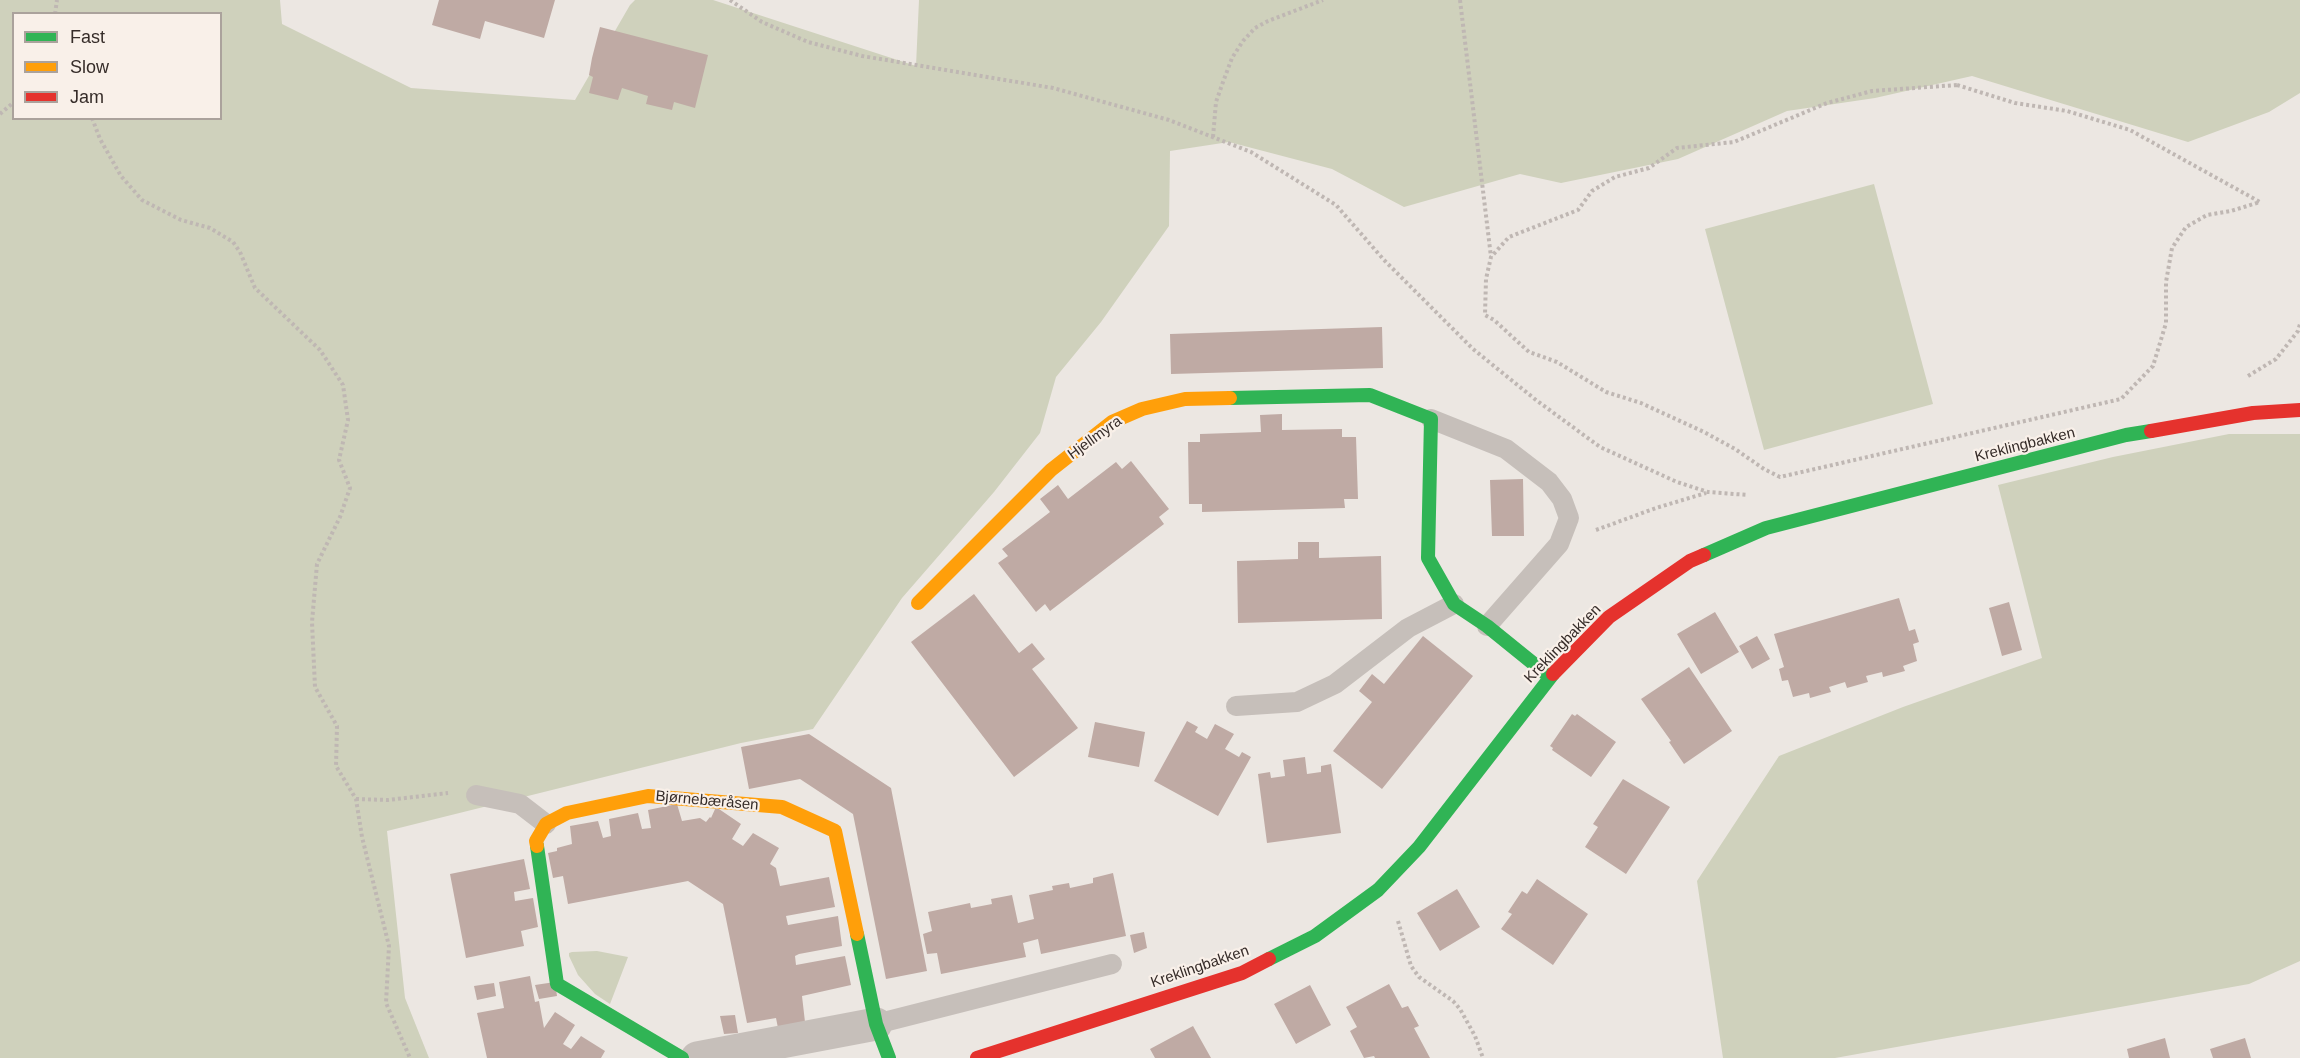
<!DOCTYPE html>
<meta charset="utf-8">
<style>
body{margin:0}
#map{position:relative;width:2300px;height:1058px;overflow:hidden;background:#ece7e2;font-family:Helvetica,sans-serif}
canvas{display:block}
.legend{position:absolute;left:12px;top:12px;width:210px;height:108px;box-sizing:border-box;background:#f9f0e9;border:2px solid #aba29c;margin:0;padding:8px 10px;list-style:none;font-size:18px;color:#362c29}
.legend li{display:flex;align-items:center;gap:12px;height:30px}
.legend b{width:30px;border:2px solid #aba29c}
</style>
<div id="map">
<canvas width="2300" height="1058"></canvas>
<ul class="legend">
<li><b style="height:8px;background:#30b455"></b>Fast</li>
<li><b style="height:8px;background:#ff9f0a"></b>Slow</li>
<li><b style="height:8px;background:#e5322d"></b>Jam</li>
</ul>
</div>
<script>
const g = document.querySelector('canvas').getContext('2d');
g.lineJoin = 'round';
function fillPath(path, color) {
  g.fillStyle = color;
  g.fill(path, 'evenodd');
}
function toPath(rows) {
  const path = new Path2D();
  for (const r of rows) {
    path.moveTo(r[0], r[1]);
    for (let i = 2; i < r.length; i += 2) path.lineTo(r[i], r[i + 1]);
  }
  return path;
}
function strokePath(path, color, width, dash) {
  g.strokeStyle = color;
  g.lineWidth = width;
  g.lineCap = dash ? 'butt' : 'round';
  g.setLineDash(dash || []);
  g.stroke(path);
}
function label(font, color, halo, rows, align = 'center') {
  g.font = font + ' Helvetica,sans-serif';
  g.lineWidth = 4.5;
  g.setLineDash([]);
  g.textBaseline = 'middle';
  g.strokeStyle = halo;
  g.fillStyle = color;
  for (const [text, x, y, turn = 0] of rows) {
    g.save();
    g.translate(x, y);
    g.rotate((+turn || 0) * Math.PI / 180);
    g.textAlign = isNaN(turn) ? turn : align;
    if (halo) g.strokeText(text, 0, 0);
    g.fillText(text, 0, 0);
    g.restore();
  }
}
const green = toPath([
 [0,0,280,0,282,24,411,88,575,100,630,5,635,0,713,0,916,66,919,0,2300,0,2300,93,2269,112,2188,142,1972,76,1875,98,1787,111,1678,159,1561,183,1520,174,1404,207,1332,169,1229,142,1170,151,1169,226,1101,322,1056,377,1040,433,994,492,902,598,813,729,741,743,387,831,405,998,429,1058,0,1058],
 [14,14,220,14,220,118,14,118],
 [1874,184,1933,404,1764,450,1705,229],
 [2229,434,2300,434,2300,961,2249,984,1835,1058,1723,1058,1697,881,1779,756,1903,707,2042,658,1998,485,2113,457],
 [597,951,628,957,610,1004,595,994,578,975,569,956,569,953,572,952]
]);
const building = toPath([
 [439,0,555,0,544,38,485,21,480,39,432,25],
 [600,27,708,55,695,108,674,102,672,110,646,104,648,96,622,88,618,100,589,93,593,77,589,75,592,58],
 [1382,327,1383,368,1171,374,1170,334],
 [1282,414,1282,430,1342,429,1342,437,1356,437,1358,499,1344,499,1345,508,1202,512,1202,504,1189,504,1188,442,1200,442,1200,434,1261,432,1260,415],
 [1131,461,1169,509,1159,517,1164,524,1050,611,1045,604,1036,612,998,563,1008,556,1002,549,1050,512,1040,499,1058,485,1068,499,1116,462,1122,469],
 [1523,479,1524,536,1492,536,1490,480],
 [1298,542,1319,542,1319,558,1381,556,1382,619,1238,623,1237,561,1298,559],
 [974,594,1019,653,1032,643,1045,659,1032,669,1078,728,1014,777,911,642],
 [1899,598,1909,631,1915,629,1919,642,1913,644,1917,661,1903,666,1905,671,1883,677,1882,672,1866,676,1868,682,1847,688,1845,682,1829,687,1831,692,1810,698,1809,693,1793,697,1788,680,1782,681,1779,669,1784,667,1774,634],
 [2009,602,2022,650,2002,656,1989,608],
 [1715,612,1739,652,1701,674,1677,634],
 [1423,636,1473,676,1382,789,1333,751,1372,702,1359,691,1372,674,1384,684],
 [1757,636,1770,659,1752,669,1739,646],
 [1689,667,1732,731,1684,764,1669,742,1671,741,1641,699],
 [1572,714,1575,716,1577,714,1616,742,1591,777,1552,750,1553,748,1550,746],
 [1187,721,1198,727,1195,732,1207,739,1215,724,1234,734,1225,749,1239,757,1242,752,1251,757,1218,816,1154,781],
 [1095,722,1145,732,1139,767,1088,757],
 [809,734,891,788,927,971,886,979,853,814,800,779,749,789,741,747],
 [1305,757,1307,774,1321,772,1321,766,1331,764,1341,833,1267,843,1258,774,1270,772,1271,778,1285,776,1283,760],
 [1623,779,1670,807,1626,874,1585,847,1598,827,1593,824],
 [677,804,682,821,700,818,706,822,710,817,711,818,716,807,741,824,732,839,743,846,753,833,779,848,770,864,776,868,780,886,829,877,835,907,786,916,788,925,838,916,842,946,799,954,795,956,796,965,845,956,851,985,802,996,805,1022,778,1028,776,1018,747,1023,723,904,688,881,568,904,563,876,553,878,548,853,557,851,557,848,572,844,570,826,598,821,603,838,611,836,609,819,638,813,642,829,651,828,648,810],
 [524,859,530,889,514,892,515,901,533,898,538,927,521,931,524,946,466,958,450,874],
 [1113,873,1126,936,1041,954,1038,939,1023,943,1026,957,941,974,937,953,927,954,923,934,932,931,928,912,970,903,971,908,992,904,991,899,1012,895,1018,923,1034,919,1029,895,1053,890,1052,886,1069,883,1070,888,1093,883,1093,878],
 [1537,879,1588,914,1553,965,1501,929,1512,914,1508,912,1522,891,1527,894],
 [1457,889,1480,927,1440,951,1417,913],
 [1144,932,1147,948,1134,953,1130,935],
 [530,976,535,1002,539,1001,544,1028,555,1012,575,1025,563,1044,571,1049,581,1036,605,1051,601,1058,487,1058,477,1013,504,1008,499,982],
 [555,982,557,996,539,999,535,985],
 [494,983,496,996,477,1000,474,986],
 [1389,984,1402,1008,1408,1006,1419,1026,1414,1028,1430,1058,1375,1058,1374,1056,1364,1058,1350,1031,1357,1027,1346,1007],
 [1310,985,1331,1025,1296,1044,1274,1004],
 [735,1015,738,1033,724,1034,720,1016],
 [1193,1026,1211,1058,1155,1058,1150,1049],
 [2165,1038,2170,1058,2129,1058,2127,1049],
 [2245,1038,2251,1058,2213,1058,2210,1049]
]);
const path = toPath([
 [730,0,762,22,808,42,862,56,1053,88,1169,120,1251,152,1336,205,1384,260,1473,349,1536,400,1600,447,1677,482,1708,492,1748,495],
 [1460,0,1491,257],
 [55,14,57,0],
 [1957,85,2015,103,2067,111,2130,130,2260,202,2231,211,2207,215,2186,227,2172,248,2166,282,2166,323,2153,366,2121,399,1780,477,1764,469,1735,449,1704,432,1641,403,1606,392,1557,362,1529,352,1494,320,1485,315,1486,279,1491,257,1509,237,1578,210,1592,191,1615,177,1649,168,1677,148,1734,142,1827,103,1872,91,1957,85],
 [0,114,14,102],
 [92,118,100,139,121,176,142,200,181,220,210,228,233,242,240,252,255,288,320,350,343,385,348,420,339,460,350,488,340,517,317,564,312,622,315,687,337,726,336,766,356,799,362,837,389,946,386,1003,410,1058],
 [1213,137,1216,102,1223,82,1232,58,1243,41,1255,28,1268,21,1323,0],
 [2248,376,2276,359,2298,331,2300,324],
 [1596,530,1656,508,1706,493],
 [356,799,388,800,448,793],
 [1398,921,1411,966,1419,977,1453,1001,1460,1009,1475,1036,1483,1058]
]);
const lane = toPath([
 [1431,419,1506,449,1549,482,1562,499,1569,518,1559,544,1487,626],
 [1236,706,1297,702,1335,684,1408,628,1454,604],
 [476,795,520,804,546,824],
 [876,1024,1112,964]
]);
const street = toPath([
 [697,1058,876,1024]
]);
const fast = toPath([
 [1230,398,1370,395,1431,419,1428,558,1454,604,1487,626,1550,677],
 [1704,555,1766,528,2126,435,2151,431],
 [537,846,557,984,682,1058],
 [857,934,876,1024,889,1058],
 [1269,959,1315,936,1378,890,1419,847,1553,674]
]);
const slow = toPath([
 [918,603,1051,470,1112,422,1142,409,1185,399,1230,398],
 [537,846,536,841,546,824,567,813,648,796,782,807,835,831,857,934]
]);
const jam = toPath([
 [2151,431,2253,413,2300,410],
 [1553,674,1609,617,1690,561,1704,555],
 [977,1058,1242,973,1269,959]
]);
const streetNames = [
 ["Hjellmyra",1095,438,-36],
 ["Kreklingbakken",2025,445,-14],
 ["Kreklingbakken",1563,644,-46],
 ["Bjørnebæråsen",707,801,5],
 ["Kreklingbakken",1200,967,-19]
];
fillPath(green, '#cfd1bc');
fillPath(building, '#bfaaa4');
strokePath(path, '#bfb7b3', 4, [3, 3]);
strokePath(lane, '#c6bfba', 20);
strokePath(street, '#c6bfba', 33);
strokePath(fast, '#30b455', 14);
strokePath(slow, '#ff9f0a', 14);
strokePath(jam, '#e5322d', 14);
label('15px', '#362c29', '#f9f0e9', streetNames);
</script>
